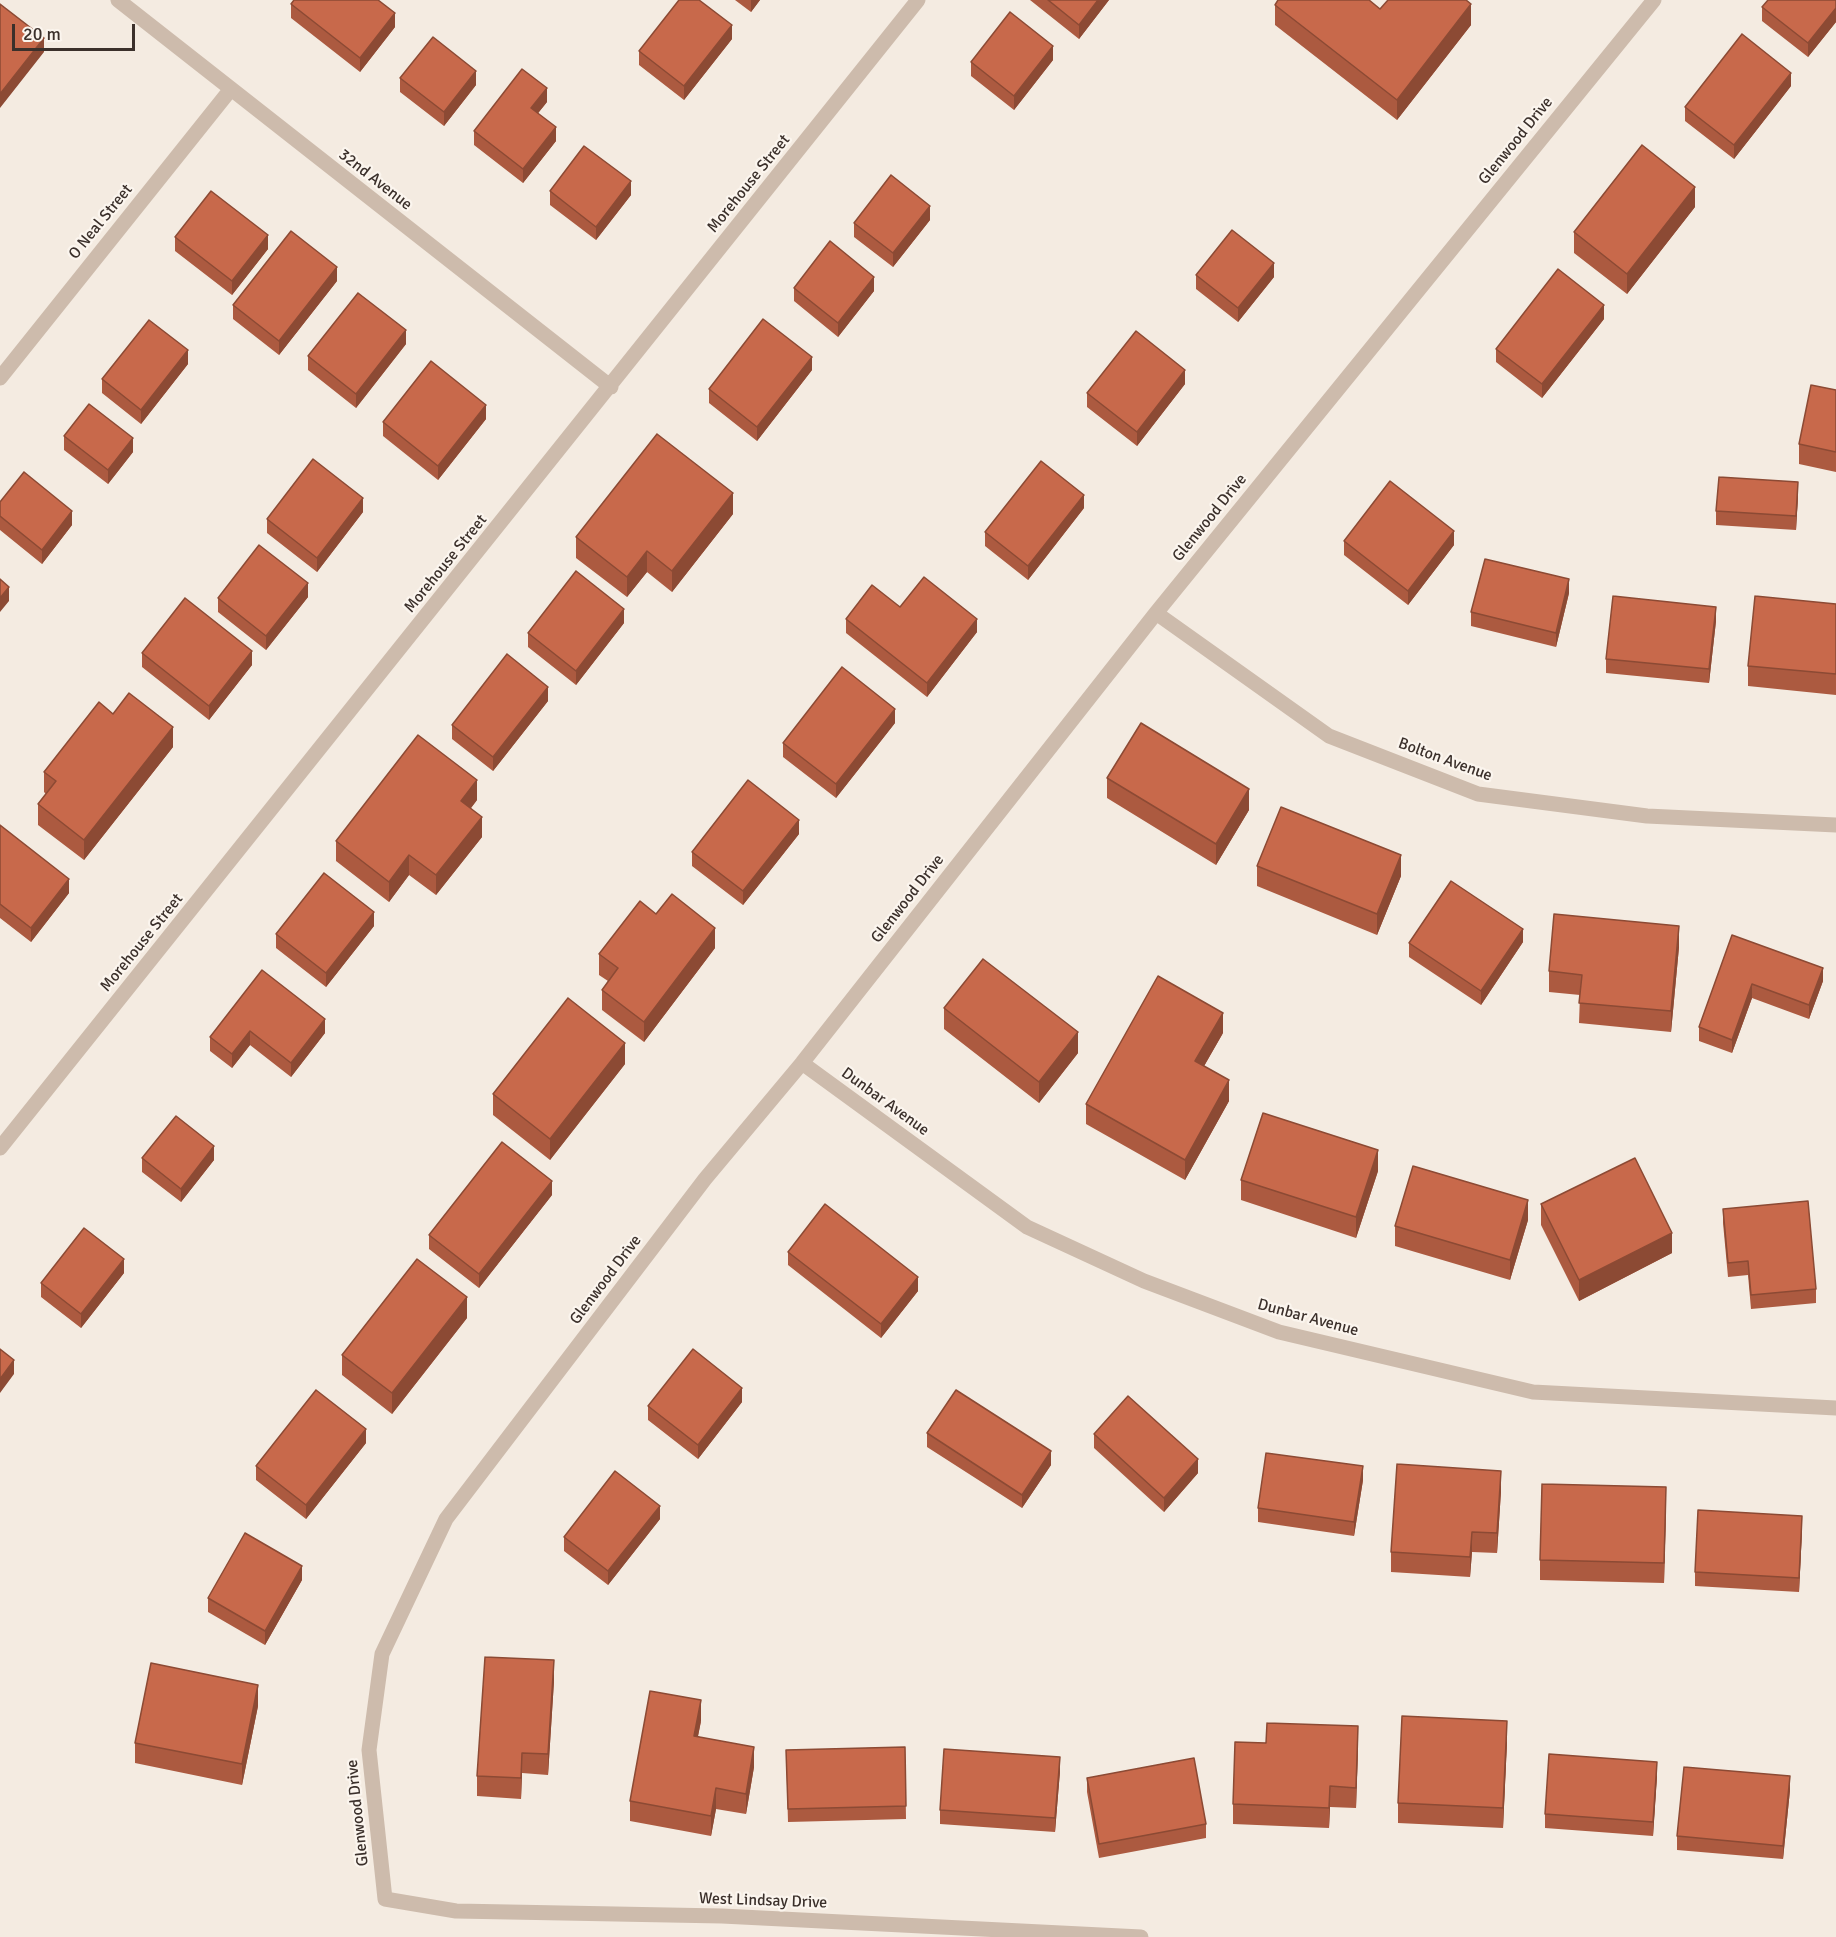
<!DOCTYPE html>
<style>
body{margin:0}
#map{position:relative;width:1836px;height:1937px;overflow:hidden;background:#f4ebe1;font-family:Signika,sans-serif}
canvas{display:block}
.scale{position:absolute;left:12px;top:24px;width:123px;height:27px;box-sizing:border-box;border:3px solid #3b302b;border-top:0;padding-left:8px;font-size:18px;line-height:21px;white-space:nowrap;color:#3b302b;-webkit-text-stroke:4px #fbf5ee;paint-order:stroke}
</style>
<div id="map">
<canvas width="1836" height="1937"></canvas>
<div class="scale">20 m</div>
</div>
<script>
const g = document.querySelector('canvas').getContext('2d');
g.lineJoin = 'round';
function toPath(rows) {
  const path = new Path2D();
  for (const r of rows) {
    path.moveTo(r[0], r[1]);
    for (let i = 2; i < r.length; i += 2) path.lineTo(r[i], r[i + 1]);
  }
  return path;
}
function strokePath(path, color, width, dash) {
  g.strokeStyle = color;
  g.lineWidth = width;
  g.lineCap = dash ? 'butt' : 'round';
  g.setLineDash(dash || []);
  g.stroke(path);
}
function fillPath(path, color) {
  g.fillStyle = color;
  g.fill(path, 'evenodd');
}
function label(font, color, halo, rows, align = 'center') {
  g.font = font + ' Signika,sans-serif';
  g.lineWidth = 4.5;
  g.setLineDash([]);
  g.textBaseline = 'middle';
  g.strokeStyle = halo;
  g.fillStyle = color;
  for (const [text, x, y, turn = 0] of rows) {
    g.save();
    g.translate(x, y);
    g.rotate((+turn || 0) * Math.PI / 180);
    g.textAlign = isNaN(turn) ? turn : align;
    if (halo) g.strokeText(text, 0, 0);
    g.fillText(text, 0, 0);
    g.restore();
  }
}
const street = toPath([
 [118,0,611,387],
 [0,378,231,89],
 [1156,613,1329,736,1478,794,1647,816,1836,825],
 [802,1063,1027,1227,1144,1281,1279,1332,1533,1392,1836,1408],
 [0,1148,918,0],
 [1141,1937,722,1916,456,1911,385,1899,369,1750,382,1654,446,1519,705,1179,802,1063,1156,613,1654,0]
]);
const wall = toPath([
 [735,0,760,0,751,12],
 [1030,0,1109,0,1079,39],
 [1836,0,1836,22,1808,57,1762,21,1762,7],
 [291,4,395,27,360,72,291,18],
 [1275,5,1471,25,1397,120,1275,25],
 [732,39,684,100,639,65,639,51],
 [1053,60,1014,110,971,76,971,62],
 [400,78,476,85,444,126,400,92],
 [1791,86,1734,159,1685,121,1685,107],
 [547,102,538,113,556,141,523,183,474,145,474,131],
 [550,191,631,195,596,240,550,205],
 [1695,207,1627,294,1574,253,1574,232],
 [930,220,893,267,854,237,854,223],
 [175,237,268,249,232,295,175,251],
 [1196,275,1274,277,1238,322,1196,289],
 [337,281,279,355,233,319,233,305],
 [794,288,874,291,838,337,794,301],
 [1604,319,1542,398,1496,362,1496,349],
 [406,344,356,408,308,370,308,356],
 [188,364,141,424,102,393,102,379],
 [812,370,757,441,709,403,709,389],
 [1185,384,1137,446,1087,407,1087,393],
 [1836,390,1836,472,1799,464,1799,444],
 [486,419,438,480,383,436,383,422],
 [64,436,133,452,108,484,64,450],
 [1798,496,1796,530,1716,525,1716,511],
 [0,502,72,525,42,564,0,530],
 [1084,508,1028,580,985,546,985,532],
 [363,512,317,572,267,533,267,519],
 [733,514,672,592,647,572,627,597,576,558,576,537],
 [1344,541,1454,545,1408,605,1344,555],
 [1569,593,1556,647,1471,626,1471,612],
 [308,597,266,650,218,612,218,598],
 [1836,604,1836,695,1748,686,1748,666],
 [846,619,977,632,927,697,846,633],
 [1716,621,1709,683,1606,673,1606,659],
 [624,623,576,685,528,647,528,633],
 [142,653,252,665,209,720,142,667],
 [548,701,493,771,452,739,452,725],
 [113,714,173,747,84,860,38,825,38,804,46,794,44,792,44,772],
 [895,723,836,798,783,757,783,743],
 [1107,778,1249,810,1216,865,1107,798],
 [477,800,471,808,482,837,436,895,409,875,389,902,336,861,336,841],
 [0,825,69,893,31,942,0,918],
 [799,834,743,905,692,866,692,852],
 [1257,866,1401,876,1377,935,1257,886],
 [656,914,715,948,644,1042,602,1010,602,990,608,981,599,975,599,954],
 [374,926,326,987,276,948,276,934],
 [1732,935,1823,981,1809,1019,1752,998,1732,1053,1699,1041,1699,1027],
 [1523,942,1481,1005,1409,957,1409,943],
 [1679,947,1671,1032,1579,1023,1580,995,1549,992,1549,971],
 [262,970,325,1033,291,1077,250,1045,232,1068,210,1051,210,1037],
 [944,1008,1078,1053,1039,1103,944,1029],
 [1223,1033,1204,1066,1229,1101,1185,1180,1086,1124,1086,1104],
 [625,1064,550,1160,493,1115,493,1094],
 [142,1158,214,1160,181,1202,142,1172],
 [1378,1171,1356,1238,1241,1200,1241,1180],
 [552,1195,479,1288,429,1249,429,1235],
 [1541,1204,1672,1253,1579,1301,1541,1225],
 [1723,1209,1816,1289,1816,1303,1751,1309,1748,1275,1728,1277,1723,1223],
 [1528,1220,1510,1280,1395,1246,1395,1226],
 [788,1252,918,1291,881,1338,788,1265],
 [124,1273,81,1328,41,1297,41,1283],
 [467,1318,392,1414,342,1375,342,1355],
 [742,1402,698,1459,648,1420,648,1406],
 [927,1433,1051,1465,1022,1508,927,1447],
 [1094,1434,1198,1473,1164,1512,1094,1448],
 [366,1443,306,1519,256,1480,256,1466],
 [1363,1480,1354,1536,1258,1522,1258,1508],
 [1501,1491,1497,1553,1472,1552,1470,1577,1391,1572,1391,1552],
 [1666,1508,1664,1583,1540,1580,1540,1560],
 [660,1519,608,1585,564,1551,564,1537],
 [1802,1530,1799,1592,1695,1586,1695,1572],
 [302,1580,265,1645,208,1612,208,1598],
 [554,1681,548,1775,522,1773,521,1799,477,1796,477,1776],
 [258,1706,242,1785,135,1763,135,1743],
 [701,1721,698,1736,754,1767,746,1814,716,1809,711,1836,630,1821,630,1801],
 [1507,1742,1503,1828,1398,1823,1398,1803],
 [1266,1743,1358,1747,1356,1808,1330,1807,1329,1828,1233,1824,1233,1804],
 [905,1747,906,1819,788,1822,786,1750],
 [1060,1771,1055,1832,940,1824,940,1810],
 [1657,1776,1653,1836,1545,1828,1545,1814],
 [1087,1778,1206,1824,1206,1838,1099,1858,1087,1792],
 [1790,1790,1783,1859,1677,1850,1677,1836]
]);
const shadedWall = toPath([
 [751,0,760,0,751,12],
 [1098,0,1109,0,1079,39,1079,25],
 [1471,4,1471,25,1397,120,1397,100],
 [1836,8,1836,22,1808,57,1808,43],
 [395,13,395,27,360,72,360,58],
 [732,25,732,39,684,100,684,86],
 [44,38,44,52,0,108,0,94],
 [1053,46,1053,60,1014,110,1014,96],
 [476,71,476,85,444,126,444,112],
 [1791,73,1791,86,1734,159,1734,145],
 [547,88,547,102,531,122,531,108],
 [556,127,556,141,523,183,523,169],
 [631,181,631,195,596,240,596,227],
 [1695,187,1695,207,1627,294,1627,274],
 [930,206,930,220,893,267,893,253],
 [268,235,268,249,232,295,232,281],
 [1274,263,1274,277,1238,322,1238,308],
 [337,267,337,281,279,355,279,341],
 [874,277,874,291,838,337,838,323],
 [1604,305,1604,319,1542,398,1542,384],
 [406,330,406,344,356,408,356,394],
 [188,350,188,364,141,424,141,410],
 [812,357,812,370,757,441,757,427],
 [1185,370,1185,384,1137,446,1137,432],
 [486,405,486,419,438,480,438,466],
 [133,438,133,452,108,484,108,470],
 [1798,482,1798,496,1796,530,1796,516],
 [733,493,733,514,672,592,672,571],
 [1084,495,1084,508,1028,580,1028,566],
 [363,498,363,512,317,572,317,558],
 [72,511,72,525,42,564,42,550],
 [1454,531,1454,545,1408,605,1408,591],
 [647,551,647,572,627,597,627,577],
 [1569,579,1569,593,1556,647,1556,633],
 [308,583,308,597,266,650,266,636],
 [9,587,9,601,0,612,0,598],
 [1716,607,1716,621,1709,683,1709,669],
 [624,609,624,623,576,685,576,671],
 [977,619,977,632,927,697,927,683],
 [252,651,252,665,209,720,209,706],
 [548,687,548,701,493,771,493,757],
 [895,709,895,723,836,798,836,784],
 [173,727,173,747,84,860,84,840],
 [477,780,477,800,461,821,461,801],
 [1249,789,1249,810,1216,865,1216,844],
 [482,817,482,837,436,895,436,875],
 [799,820,799,834,743,905,743,891],
 [409,855,409,875,389,902,389,882],
 [1401,855,1401,876,1377,935,1377,914],
 [69,879,69,893,31,942,31,928],
 [374,912,374,926,326,987,326,973],
 [1679,926,1679,947,1671,1032,1671,1011],
 [715,928,715,948,644,1042,644,1022],
 [1523,929,1523,942,1481,1005,1481,991],
 [1823,968,1823,981,1809,1019,1809,1005],
 [1752,984,1752,998,1732,1053,1732,1040],
 [1223,1013,1223,1033,1195,1082,1195,1061],
 [325,1019,325,1033,291,1077,291,1063],
 [250,1031,250,1045,232,1068,232,1054],
 [1078,1032,1078,1053,1039,1103,1039,1082],
 [625,1043,625,1064,550,1160,550,1139],
 [1229,1080,1229,1101,1185,1180,1185,1160],
 [214,1146,214,1160,181,1202,181,1189],
 [1378,1150,1378,1171,1356,1238,1356,1217],
 [552,1181,552,1195,479,1288,479,1274],
 [1528,1200,1528,1220,1510,1280,1510,1260],
 [1672,1233,1672,1253,1579,1301,1579,1280],
 [124,1259,124,1273,81,1328,81,1314],
 [918,1277,918,1291,881,1338,881,1324],
 [467,1297,467,1318,392,1414,392,1393],
 [14,1360,14,1374,0,1393,0,1379],
 [742,1388,742,1402,698,1459,698,1445],
 [366,1429,366,1443,306,1519,306,1505],
 [1051,1451,1051,1465,1022,1508,1022,1495],
 [1198,1459,1198,1473,1164,1512,1164,1498],
 [1363,1466,1363,1480,1354,1536,1354,1522],
 [1501,1471,1501,1491,1497,1553,1497,1533],
 [1666,1487,1666,1508,1664,1583,1664,1563],
 [660,1506,660,1519,608,1585,608,1571],
 [1802,1516,1802,1530,1799,1592,1799,1578],
 [1472,1532,1472,1552,1470,1577,1470,1557],
 [302,1566,302,1580,265,1645,265,1631],
 [554,1660,554,1681,548,1775,548,1754],
 [258,1685,258,1706,242,1785,242,1764],
 [701,1700,701,1721,694,1756,694,1736],
 [1507,1721,1507,1742,1503,1828,1503,1808],
 [1358,1726,1358,1747,1356,1808,1356,1788],
 [754,1747,754,1767,746,1814,746,1794],
 [522,1753,522,1773,521,1799,521,1778],
 [1060,1757,1060,1771,1055,1832,1055,1818],
 [1657,1762,1657,1776,1653,1836,1653,1822],
 [1790,1776,1790,1790,1783,1859,1783,1846],
 [1330,1786,1330,1807,1329,1828,1329,1808],
 [716,1788,716,1809,711,1836,711,1816]
]);
const building = toPath([
 [294,0,378,0,395,13,360,58,291,4,294,0],
 [679,0,699,0,732,25,684,86,639,51,679,0],
 [1048,0,1098,0,1079,25,1048,0],
 [1278,0,1369,0,1380,9,1388,0,1466,0,1471,4,1397,100,1275,5,1278,0],
 [1768,0,1836,0,1836,8,1808,43,1762,7,1768,0],
 [0,4,44,38,0,94,0,4],
 [1010,12,1053,46,1014,96,971,62,1010,12],
 [1742,34,1791,73,1734,145,1685,107,1742,34],
 [433,37,476,71,444,112,400,78,433,37],
 [522,69,547,88,531,108,556,127,523,169,474,131,522,69],
 [1642,145,1695,187,1627,274,1574,232,1642,145],
 [584,146,631,181,596,227,550,191,584,146],
 [891,175,930,206,893,253,854,223,891,175],
 [211,191,268,235,232,281,175,237,211,191],
 [1232,230,1274,263,1238,308,1196,275,1232,230],
 [291,231,337,267,279,341,233,305,291,231],
 [830,241,874,277,838,323,794,288,830,241],
 [1558,269,1604,305,1542,384,1496,349,1558,269],
 [358,293,406,330,356,394,308,356,358,293],
 [763,319,812,357,757,427,709,389,763,319],
 [149,320,188,350,141,410,102,379,149,320],
 [1136,331,1185,370,1137,432,1087,393,1136,331],
 [431,361,486,405,438,466,383,422,431,361],
 [1811,385,1836,390,1836,452,1799,444,1811,385],
 [89,404,133,438,108,470,64,436,89,404],
 [657,434,733,493,672,571,647,551,627,577,576,537,657,434],
 [313,459,363,498,317,558,267,519,313,459],
 [1041,461,1084,495,1028,566,985,532,1041,461],
 [24,472,72,511,42,550,0,516,0,502,24,472],
 [1719,477,1798,482,1796,516,1716,511,1719,477],
 [1390,481,1454,531,1408,591,1344,541,1390,481],
 [259,545,308,583,266,636,218,598,259,545],
 [1485,559,1569,579,1556,633,1471,612,1485,559],
 [576,571,624,609,576,671,528,633,576,571],
 [924,577,977,619,927,683,846,619,872,585,900,607,924,577],
 [0,579,9,587,0,598,0,579],
 [1613,596,1716,607,1709,669,1606,659,1613,596],
 [1755,596,1836,604,1836,674,1748,666,1755,596],
 [185,598,252,651,209,706,142,653,185,598],
 [507,654,548,687,493,757,452,725,507,654],
 [842,667,895,709,836,784,783,743,842,667],
 [129,693,173,727,84,840,38,804,56,781,44,772,99,702,113,714,129,693],
 [1141,723,1249,789,1216,844,1107,778,1141,723],
 [418,735,477,780,461,801,482,817,436,875,409,855,389,882,336,841,418,735],
 [748,780,799,820,743,891,692,852,748,780],
 [1281,807,1401,855,1377,914,1257,866,1281,807],
 [0,825,69,879,31,928,0,904,0,825],
 [324,873,374,912,326,973,276,934,324,873],
 [1451,881,1523,929,1481,991,1409,943,1451,881],
 [672,894,715,928,644,1022,602,990,618,968,599,954,640,901,656,914,672,894],
 [1554,914,1679,926,1671,1011,1579,1003,1582,975,1549,971,1554,914],
 [1732,935,1823,968,1809,1005,1752,984,1732,1040,1699,1027,1732,935],
 [983,959,1078,1032,1039,1082,944,1008,983,959],
 [262,970,325,1019,291,1063,250,1031,232,1054,210,1037,262,970],
 [1158,976,1223,1013,1195,1061,1229,1080,1185,1160,1086,1104,1158,976],
 [568,998,625,1043,550,1139,493,1094,568,998],
 [1263,1113,1378,1150,1356,1217,1241,1180,1263,1113],
 [176,1116,214,1146,181,1189,142,1158,176,1116],
 [502,1142,552,1181,479,1274,429,1235,502,1142],
 [1635,1158,1672,1233,1579,1280,1541,1204,1635,1158],
 [1413,1166,1528,1200,1510,1260,1395,1226,1413,1166],
 [1808,1201,1816,1289,1751,1295,1748,1261,1728,1263,1723,1209,1808,1201],
 [825,1204,918,1277,881,1324,788,1252,825,1204],
 [84,1228,124,1259,81,1314,41,1283,84,1228],
 [417,1259,467,1297,392,1393,342,1355,417,1259],
 [0,1349,14,1360,0,1379,0,1349],
 [693,1349,742,1388,698,1445,648,1406,693,1349],
 [316,1390,366,1429,306,1505,256,1466,316,1390],
 [956,1390,1051,1451,1022,1495,927,1433,956,1390],
 [1128,1396,1198,1459,1164,1498,1094,1434,1128,1396],
 [1266,1453,1363,1466,1354,1522,1258,1508,1266,1453],
 [1397,1464,1501,1471,1497,1533,1472,1532,1470,1557,1391,1552,1397,1464],
 [615,1471,660,1506,608,1571,564,1537,615,1471],
 [1542,1484,1666,1487,1664,1563,1540,1560,1542,1484],
 [1698,1510,1802,1516,1799,1578,1695,1572,1698,1510],
 [245,1533,302,1566,265,1631,208,1598,245,1533],
 [485,1657,554,1660,548,1754,522,1753,521,1778,477,1776,485,1657],
 [151,1663,258,1685,242,1764,135,1743,151,1663],
 [650,1691,701,1700,694,1736,754,1747,746,1794,716,1788,711,1816,630,1801,650,1691],
 [1402,1716,1507,1721,1503,1808,1398,1803,1402,1716],
 [1267,1723,1358,1726,1356,1788,1330,1786,1329,1808,1233,1804,1235,1742,1266,1743,1267,1723],
 [905,1747,906,1806,788,1809,786,1750,905,1747],
 [944,1749,1060,1757,1055,1818,940,1810,944,1749],
 [1549,1754,1657,1762,1653,1822,1545,1814,1549,1754],
 [1194,1758,1206,1824,1099,1844,1087,1778,1194,1758],
 [1684,1767,1790,1776,1783,1846,1677,1836,1684,1767]
]);
const streetNames = [
 ["Glenwood Drive",1516,141,-51],
 ["32nd Avenue",375,180,38],
 ["Morehouse Street",749,184,-51],
 ["O Neal Street",101,222,-51],
 ["Glenwood Drive",1210,518,-51],
 ["Morehouse Street",446,564,-51],
 ["Bolton Avenue",1445,760,20],
 ["Glenwood Drive",908,899,-52],
 ["Morehouse Street",142,943,-51],
 ["Dunbar Avenue",885,1102,36],
 ["Glenwood Drive",606,1280,-53],
 ["Dunbar Avenue",1308,1318,15],
 ["Glenwood Drive",358,1813,-96],
 ["West Lindsay Drive",763,1901,2]
];
strokePath(street, '#cdbbac', 15);
fillPath(wall, '#ac5a40');
fillPath(shadedWall, '#8c4a34');
fillPath(building, '#c8694b');
strokePath(building, '#8c4a34', 1.5);
label('16px', '#3b302b', '#fbf5ee', streetNames);
</script>
